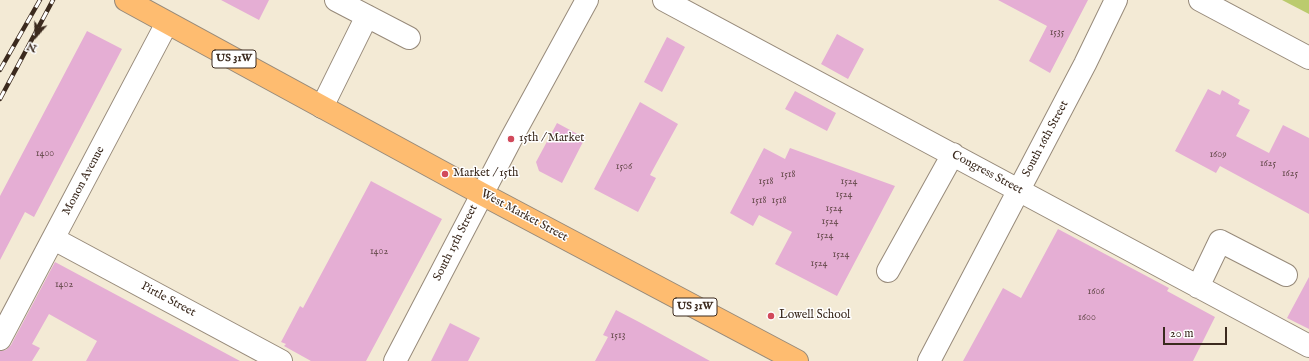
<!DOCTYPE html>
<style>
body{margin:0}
#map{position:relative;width:1309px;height:361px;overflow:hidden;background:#f3ead5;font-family:"IM FELL English",serif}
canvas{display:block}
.north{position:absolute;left:16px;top:16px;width:40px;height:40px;-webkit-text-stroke:3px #fff;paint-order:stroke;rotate:200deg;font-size:11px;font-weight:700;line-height:16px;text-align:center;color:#3b2a1e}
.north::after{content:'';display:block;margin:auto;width:14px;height:18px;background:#3b2a1e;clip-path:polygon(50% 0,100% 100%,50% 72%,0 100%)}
.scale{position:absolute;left:1163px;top:327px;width:64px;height:18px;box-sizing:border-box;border:2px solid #3b2a1e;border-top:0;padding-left:5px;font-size:12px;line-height:14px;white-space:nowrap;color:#3b2a1e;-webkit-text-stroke:3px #fff;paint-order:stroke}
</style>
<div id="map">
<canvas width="1309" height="361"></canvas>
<div class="north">N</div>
<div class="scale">20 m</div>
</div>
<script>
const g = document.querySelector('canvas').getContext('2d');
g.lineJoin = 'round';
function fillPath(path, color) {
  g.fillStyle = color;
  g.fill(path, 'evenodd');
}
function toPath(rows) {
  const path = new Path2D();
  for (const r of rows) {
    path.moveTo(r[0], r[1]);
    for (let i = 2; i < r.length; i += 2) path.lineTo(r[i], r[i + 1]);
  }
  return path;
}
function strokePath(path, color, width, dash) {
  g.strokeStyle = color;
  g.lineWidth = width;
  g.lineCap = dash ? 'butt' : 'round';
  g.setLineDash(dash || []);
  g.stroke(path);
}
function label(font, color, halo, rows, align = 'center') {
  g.font = font + ' "IM FELL English",serif';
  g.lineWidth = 3;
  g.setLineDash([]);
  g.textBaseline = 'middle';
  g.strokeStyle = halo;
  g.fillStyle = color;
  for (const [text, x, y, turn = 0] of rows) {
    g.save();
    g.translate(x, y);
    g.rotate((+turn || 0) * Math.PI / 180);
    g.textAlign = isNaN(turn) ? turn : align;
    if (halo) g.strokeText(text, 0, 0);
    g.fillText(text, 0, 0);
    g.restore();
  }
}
const green = toPath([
 [1282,0,1309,0,1309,14]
]);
const building = toPath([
 [221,0,269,0,259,20],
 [998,0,1088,0,1050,73,1029,61,1047,26],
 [87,31,122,49,34,217,25,212,0,260,0,196],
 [837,34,864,49,848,79,821,64],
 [667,37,685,47,662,92,644,82],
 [1208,89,1220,95,1222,90,1240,100,1238,104,1250,110,1236,136,1269,153,1283,125,1309,138,1309,214,1220,166,1216,173,1175,151],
 [795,91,836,113,827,131,785,109],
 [640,102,678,124,650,175,656,178,638,212,594,189],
 [557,123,585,138,562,183,539,171,536,162],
 [764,148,785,159,790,148,895,186,837,296,775,264,792,232,759,215,753,226,730,213],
 [371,181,442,219,366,361,311,361,284,346,286,344,281,342,300,306,303,308],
 [1058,229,1169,288,1167,291,1215,317,1193,361,963,361,1003,288,1021,298],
 [55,262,240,361,86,361,97,341,49,314,32,344,40,348,32,361,0,361,0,351,6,350,11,345],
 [1309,277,1309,329,1287,318],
 [616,310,639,322,710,361,595,361,608,337,603,335],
 [450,323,480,338,468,361,431,361]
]);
const minor = toPath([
 [336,0,409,38],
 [664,0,1309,346],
 [1200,0,1309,58],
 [322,107,367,16],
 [54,239,281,361],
 [888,271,953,154],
 [1198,287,1220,241,1286,275],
 [0,339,167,23],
 [395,361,511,139,587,0],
 [929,361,1085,64,1116,0]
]);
const major = toPath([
 [126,0,482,194,797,361]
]);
const rail = toPath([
 [0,70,40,0],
 [0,99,53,0]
]);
const markers = [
 [511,139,4,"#d1495b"],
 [445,174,4,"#d1495b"],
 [771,316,4,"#d1495b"]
];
const numberNames = [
 ["1535",1057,33],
 ["1400",45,154],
 ["1609",1218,155],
 ["1625",1268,164],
 ["1506",624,167],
 ["1625",1290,174],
 ["1518",788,175],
 ["1518",766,182],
 ["1524",849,182],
 ["1524",844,195],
 ["1518",759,201],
 ["1518",779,201],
 ["1524",834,209],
 ["1524",830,222],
 ["1524",825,236],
 ["1402",379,252],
 ["1524",841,255],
 ["1524",819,264],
 ["1402",64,285],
 ["1606",1096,292],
 ["1600",1087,318],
 ["1513",618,336]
];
const shields = [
 [234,59,44],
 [695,307,44]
];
const shieldNames = [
 ["US 31W",234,59],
 ["US 31W",695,307]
];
const poiNames = [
 ["15th / Market",519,139],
 ["Market / 15th",453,174],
 ["Lowell School",779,316]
];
const streetNames = [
 ["South 16th Street",1046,139,-62],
 ["Congress Street",987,173,28],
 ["Monon Avenue",84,181,-62],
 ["West Market Street",524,216,28],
 ["South 15th Street",456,243,-63],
 ["Pirtle Street",168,300,28]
];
fillPath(green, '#bbcb6e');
fillPath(building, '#e5aed4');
strokePath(minor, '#978a7a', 24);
strokePath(major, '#978a7a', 24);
strokePath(minor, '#fff', 22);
strokePath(major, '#febc70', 22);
strokePath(rail, '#3b2a1e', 4.5);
strokePath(rail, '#fff', 3, [9]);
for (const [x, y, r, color] of markers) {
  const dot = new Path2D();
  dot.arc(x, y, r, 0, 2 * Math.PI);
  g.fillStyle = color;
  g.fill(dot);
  strokePath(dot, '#fff', 1.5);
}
label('10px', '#664b4c', null, numberNames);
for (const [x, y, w] of shields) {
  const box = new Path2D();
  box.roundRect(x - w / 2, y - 9, w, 18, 3);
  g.fillStyle = '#fff';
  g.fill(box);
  strokePath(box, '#3b2a1e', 1);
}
label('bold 11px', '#3b2a1e', null, shieldNames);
label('12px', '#3b2a1e', '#fff', poiNames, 'left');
label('12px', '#3b2a1e', '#fff', streetNames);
</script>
